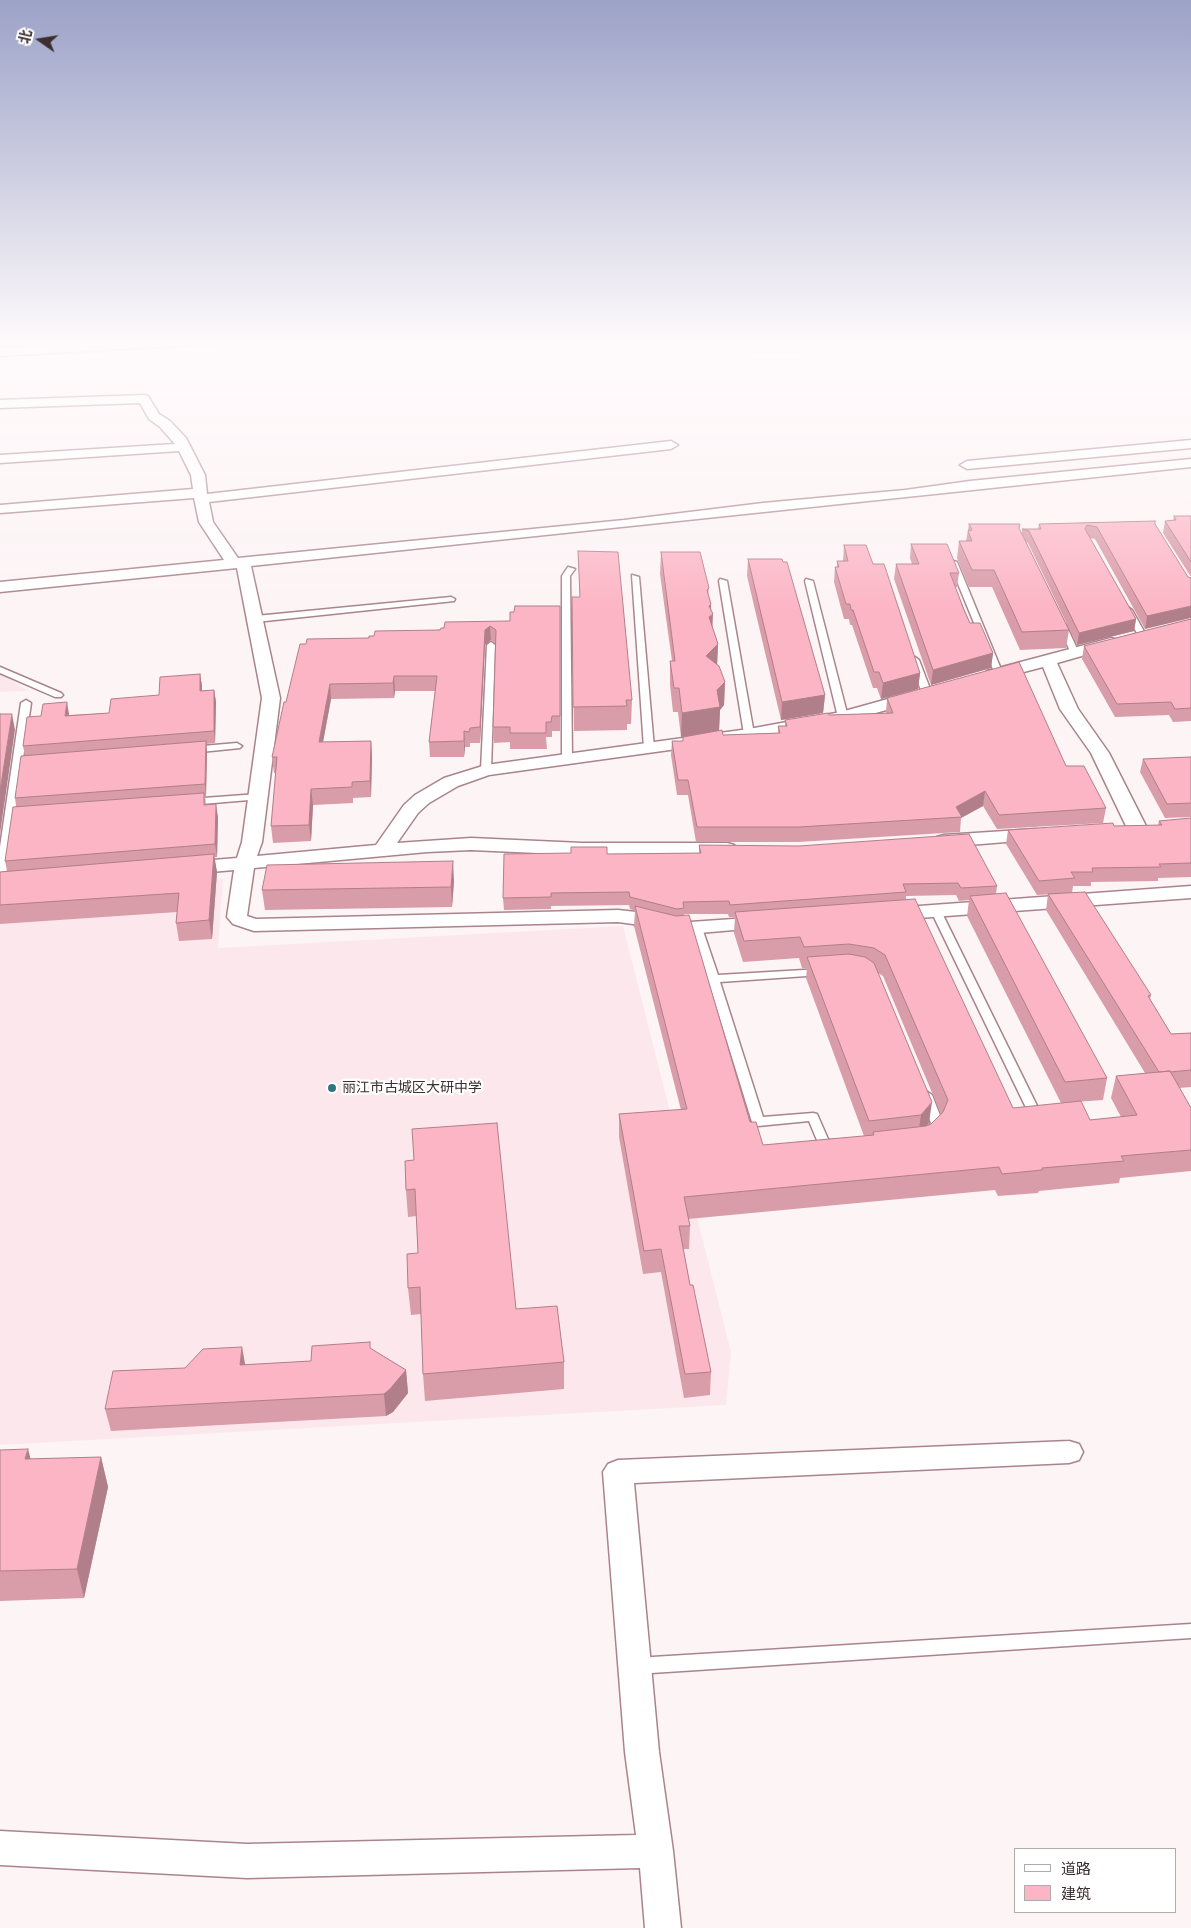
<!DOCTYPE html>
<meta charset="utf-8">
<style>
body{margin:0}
#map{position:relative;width:1191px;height:1928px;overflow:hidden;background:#fdf4f6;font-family:"Asap Condensed","Noto Sans SC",sans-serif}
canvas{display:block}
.legend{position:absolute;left:1014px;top:1848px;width:162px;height:65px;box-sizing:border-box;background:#fff;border:1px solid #b1abad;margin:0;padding:6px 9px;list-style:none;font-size:15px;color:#3d2e31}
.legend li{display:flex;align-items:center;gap:10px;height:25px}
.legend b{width:25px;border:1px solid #b1abad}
.north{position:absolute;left:15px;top:15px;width:50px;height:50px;-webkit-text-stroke:4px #fff;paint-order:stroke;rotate:283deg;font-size:14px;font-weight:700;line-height:20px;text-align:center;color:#3d2e31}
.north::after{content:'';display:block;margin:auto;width:18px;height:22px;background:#3d2e31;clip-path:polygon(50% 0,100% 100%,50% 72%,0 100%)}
</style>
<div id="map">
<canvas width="1191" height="1928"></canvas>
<ul class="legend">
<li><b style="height:6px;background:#fff"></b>道路</li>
<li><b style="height:14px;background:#fcb5c5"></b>建筑</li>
</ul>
<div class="north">北</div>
</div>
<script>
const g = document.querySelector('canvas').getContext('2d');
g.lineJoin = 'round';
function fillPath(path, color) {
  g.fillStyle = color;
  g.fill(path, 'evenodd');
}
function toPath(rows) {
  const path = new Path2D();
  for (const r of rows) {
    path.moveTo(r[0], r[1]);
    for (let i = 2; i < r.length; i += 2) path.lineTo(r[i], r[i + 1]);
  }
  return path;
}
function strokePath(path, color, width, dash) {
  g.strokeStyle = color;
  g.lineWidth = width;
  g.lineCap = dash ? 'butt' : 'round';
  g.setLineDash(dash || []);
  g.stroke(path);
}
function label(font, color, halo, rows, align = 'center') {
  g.font = font + ' "Asap Condensed","Noto Sans SC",sans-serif';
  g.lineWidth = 4.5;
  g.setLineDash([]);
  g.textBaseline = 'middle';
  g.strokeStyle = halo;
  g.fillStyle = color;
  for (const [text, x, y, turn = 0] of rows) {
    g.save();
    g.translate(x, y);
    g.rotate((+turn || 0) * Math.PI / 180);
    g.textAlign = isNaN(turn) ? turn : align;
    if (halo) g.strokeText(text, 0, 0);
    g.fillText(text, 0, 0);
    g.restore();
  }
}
const built = toPath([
 [661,341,837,341,844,349,674,360],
 [1158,341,1191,341,1191,350,1174,352],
 [0,674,3,675,28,691,0,692],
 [223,879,218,948,623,926,731,1352,726,1405,0,1445,0,897]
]);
const service = toPath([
 [950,560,957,562,1003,674,1002,676,999,677,995,674,949,562,950,560],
 [568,567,575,569,570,576,572,758,567,761,562,758,562,576,568,567],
 [632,575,639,577,654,748,649,751,644,748,632,575],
 [720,579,727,581,754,734,749,737,744,734,719,581,720,579],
 [806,579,813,581,848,717,846,719,840,719,838,717,805,581,806,579],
 [451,597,455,599,454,601,256,622,252,619,256,616,451,597],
 [1128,607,1132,610,1146,635,1145,637,1142,638,1138,635,1124,610,1128,607],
 [1062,622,1066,625,1079,653,1078,655,1072,655,1071,653,1058,625,1062,622],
 [491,642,495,645,491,770,486,773,481,770,487,645,491,642],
 [915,657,919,660,932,694,930,696,927,697,922,694,911,660,915,657],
 [0,667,61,693,63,695,61,697,55,697,0,673,0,667],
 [26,700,31,703,5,883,0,886,0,847,21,703,26,700],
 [237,743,242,746,240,748,191,753,186,750,191,747,237,743],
 [258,794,263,797,261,799,190,805,185,802,190,799,258,794],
 [936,908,941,911,1044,1120,1042,1123,1038,1124,1034,1123,1032,1120,931,911,936,908],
 [697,925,702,928,718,975,821,969,827,972,821,975,720,982,763,1117,813,1113,817,1114,828,1139,839,1145,840,1148,839,1151,829,1151,819,1145,809,1121,758,1126,754,1125,752,1122,692,928,697,925],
 [926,1091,932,1095,943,1123,936,1135,932,1136,928,1135,926,1132,931,1123,920,1095,926,1091],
 [1191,1624,1191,1638,636,1674,630,1671,628,1666,630,1661,636,1658,1191,1624]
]);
const minor = toPath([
 [141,341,220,341,214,344,0,356,0,348,141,341],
 [144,395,148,396,159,414,170,421,186,438,205,475,207,494,671,441,678,445,671,449,209,502,213,522,238,558,624,520,763,503,905,490,970,481,1191,459,1191,467,251,566,280,698,262,842,257,856,376,845,404,805,415,795,444,778,486,765,749,729,841,712,913,692,919,693,922,697,919,701,843,722,749,739,489,775,458,786,429,803,418,813,397,843,471,838,582,843,727,843,734,845,737,849,734,853,727,855,582,855,471,850,427,852,254,868,247,916,256,919,618,910,636,912,676,923,762,917,769,919,772,923,769,927,676,935,651,930,633,924,618,922,254,931,233,924,227,917,234,870,188,874,181,872,178,868,181,864,188,862,237,858,242,842,262,698,237,568,0,592,0,582,224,560,199,522,194,498,0,513,0,505,193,489,191,475,179,451,0,463,0,455,175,444,160,427,149,419,140,403,0,408,0,400,144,395],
 [1191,440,1191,448,967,469,960,465,967,461,1191,440],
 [1111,638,1117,640,1119,643,1117,646,1057,663,1078,709,1109,753,1147,828,1144,832,1137,834,1130,832,1127,828,1091,753,1060,709,1043,667,993,680,987,679,985,675,987,671,1111,638],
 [1036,829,1043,831,1046,835,1043,839,944,847,937,845,934,841,937,837,944,835,1036,829],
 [1191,886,1191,898,892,920,885,918,882,914,885,910,892,908,1191,886],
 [1069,1441,1079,1444,1083,1452,1079,1460,1069,1463,634,1483,659,1752,673,1851,681,1928,645,1928,640,1868,247,1878,0,1865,0,1831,247,1844,636,1835,625,1752,603,1472,608,1464,618,1460,1069,1441]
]);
const wall = toPath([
 [1174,516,1191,516,1191,577,1163,533,1165,521,1173,521],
 [969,524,1020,524,1019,530,1022,534,1022,529,1038,529,1039,524,1155,524,1188,577,1145,629,1095,539,1090,538,1136,619,1134,631,1077,645,1028,543,1026,542,1069,630,1066,648,1020,650,992,587,969,587,957,558,959,541,966,541],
 [911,544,959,573,957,587,955,587,970,623,993,653,991,668,931,685,894,579,896,564,912,564,910,558],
 [844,545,873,564,920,673,918,689,881,699,877,688,873,688,852,625,850,625,849,619,844,619,834,582,835,567,837,567,837,561,843,561],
 [578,551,632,700,631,724,627,724,627,730,574,731,572,597,580,597],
 [661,552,709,588,708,595,711,604,712,626,718,644,717,665,725,682,724,705,720,710,719,731,723,735,778,733,778,726,785,726,785,720,829,715,886,713,887,698,1066,766,1106,808,1103,823,997,829,983,806,961,818,960,832,798,842,696,842,688,795,677,795,671,755,672,741,683,741,683,737,681,737,678,712,673,712,670,685,670,661,672,661,660,574],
 [748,559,825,695,823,713,781,720,747,576],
 [560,606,560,731,552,731,552,737,546,737,547,749,510,749,510,742,494,743,493,727,496,644,491,640,485,645,480,743,470,743,470,747,465,747,464,757,430,757,429,742,435,691,395,691,394,698,331,699,323,742,371,741,372,757,371,797,353,798,353,803,313,805,311,841,273,843,271,826,276,773,274,773,272,757,286,702,369,638,510,621,514,612],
 [1191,619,1191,721,1173,722,1169,715,1115,717,1082,659,1084,646],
 [200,674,202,686,202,691,214,690,216,702,215,743,206,744,207,753,206,796,205,796,206,805,218,817,217,857,214,857,217,872,212,939,179,941,176,923,177,912,0,924,0,872,7,871,5,861,16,806,15,798,25,756,23,746,69,714,69,715,109,713,159,695],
 [1191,757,1191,817,1165,818,1140,772,1143,759],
 [1191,818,1191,877,1158,878,1158,881,1091,882,1091,886,1073,886,1072,893,1037,895,1006,844,1008,830,1114,826,1158,825,1159,821],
 [699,845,997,886,996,894,1107,1078,1103,1100,1061,1103,967,916,969,900,959,901,956,895,906,896,906,900,1013,1108,1090,1120,1121,1117,1111,1098,1116,1076,1145,1073,1046,910,1048,894,1151,995,1150,999,1171,1034,1191,1033,1191,1087,1179,1088,1191,1108,1191,1171,1120,1178,1119,1183,1039,1191,1038,1193,998,1196,995,1190,688,1219,690,1226,689,1249,683,1249,690,1285,711,1372,710,1395,684,1398,661,1272,643,1274,619,1137,619,1114,681,1110,634,926,635,911,630,909,629,905,551,906,551,909,504,910,503,898,607,854,699,853],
 [684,914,728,914,729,917,735,917,734,933,743,962,799,958,802,968,807,968,806,978,864,1136,763,1145,750,1122],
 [878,973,883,976,941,1114,931,1124,927,1125,929,1123],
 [454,881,452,907,265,910,262,890],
 [405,1161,516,1309,564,1362,564,1389,425,1401,423,1374,421,1314,411,1315,408,1288,418,1253,417,1216,408,1217,406,1190],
 [371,1349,406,1370,408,1393,393,1412,386,1416,111,1431,105,1409,245,1365,311,1361],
 [0,1450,31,1459,101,1457,108,1487,84,1598,0,1601]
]);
const shadedWall = toPath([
 [711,604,711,616,713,614,712,636,708,640,709,606],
 [1191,606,1191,618,1145,629,1147,616],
 [1136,619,1134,631,1077,645,1079,633],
 [490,626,491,640,485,645,480,743,480,727,485,630],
 [718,644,717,667,706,656],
 [993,653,991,668,931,685,933,670],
 [920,673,918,689,881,699,883,683],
 [200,674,202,686,201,703,200,691],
 [394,676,395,691,394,698,393,683],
 [725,682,724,705,720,710,719,731,681,737,682,713,717,690],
 [330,684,331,699,320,758,319,742],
 [214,690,216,702,215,743,214,731],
 [825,695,823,713,781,720,782,702],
 [67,702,69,714,67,728,65,716],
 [12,714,15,730,0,834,0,791],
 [464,731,465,747,464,757],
 [206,741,207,753,206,796,205,784],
 [371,741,372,757,371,797,370,781],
 [311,789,313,805,311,841,309,825],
 [985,791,983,806,961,818,962,817,956,807],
 [216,804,218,817,217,857,215,844],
 [214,854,217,872,212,939,209,920],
 [453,861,454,881,452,907,451,887],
 [932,1102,929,1123,918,1136,921,1115],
 [242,1347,246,1369,240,1365],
 [406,1370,408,1393,393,1412,386,1416,384,1394],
 [28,1449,36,1479,25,1459],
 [101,1457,108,1487,84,1598,77,1569]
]);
const building = toPath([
 [1174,516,1191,516,1191,562,1165,521,1176,520,1174,516],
 [1155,521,1155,524,1188,577,1191,578,1191,606,1147,616,1097,527,1087,525,1085,529,1136,619,1079,633,1029,531,1022,529,1041,529,1039,524,1155,521],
 [969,524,1020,524,1019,528,1069,630,1022,632,994,570,972,570,959,541,972,541,968,531,972,530,969,524],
 [911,544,947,544,959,573,950,573,964,610,970,623,980,623,993,653,933,670,896,564,919,564,911,544],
 [844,545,866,545,873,564,884,564,920,673,883,683,879,672,874,672,853,610,851,610,850,604,846,604,835,567,839,567,837,561,848,561,844,545],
 [578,551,618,552,632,700,626,700,627,706,573,707,572,597,580,597,578,551],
 [661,552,700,552,709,588,707,590,711,604,709,606,713,614,709,617,718,644,706,656,719,666,725,682,717,690,720,707,682,713,679,688,674,688,670,661,675,661,661,552],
 [748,559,782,559,783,562,787,562,825,695,782,702,748,559],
 [515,606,560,606,560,716,552,716,551,722,546,722,546,733,510,733,510,727,493,727,496,630,490,626,485,630,480,727,470,728,469,732,464,731,464,741,429,742,437,676,394,676,393,683,330,684,319,742,371,741,370,781,352,782,352,787,311,789,309,825,271,826,277,757,272,757,284,702,286,702,300,644,306,644,307,639,369,638,369,636,374,636,375,631,440,630,441,628,444,628,445,622,510,621,510,612,514,612,515,606],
 [1191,619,1191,708,1175,709,1171,702,1117,704,1084,646,1191,619],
 [1019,662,1066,766,1084,766,1106,808,999,815,985,791,956,807,962,817,799,827,697,827,688,780,678,780,672,741,683,741,683,737,722,730,723,735,780,733,778,726,787,726,785,720,828,713,829,715,893,713,887,698,1019,662],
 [200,674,200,691,214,690,214,731,23,746,27,717,41,716,43,704,67,702,65,716,109,713,111,699,159,695,160,677,200,674],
 [0,714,12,714,0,791,0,714],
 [206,741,205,784,15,798,21,756,206,741],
 [1191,757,1191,803,1167,804,1143,759,1191,757],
 [204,793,204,805,216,804,215,844,5,861,13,807,204,793],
 [1191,818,1191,863,1159,864,1161,867,1092,868,1093,872,1071,872,1075,878,1039,881,1008,830,1113,823,1114,826,1162,825,1159,821,1191,818],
 [969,834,997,886,961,888,958,883,903,884,906,892,730,905,729,901,683,902,684,908,677,909,630,897,629,892,551,893,551,897,503,898,504,854,571,853,571,847,607,847,607,854,701,853,699,845,799,846,969,834],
 [214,854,209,920,176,923,179,893,0,905,0,872,214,854],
 [453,861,451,887,262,890,267,865,453,861],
 [1085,892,1151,995,1148,996,1171,1034,1191,1033,1191,1070,1170,1072,1170,1071,1159,1072,1048,894,1085,892],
 [1006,893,1107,1078,1065,1082,970,896,1006,893],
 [915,899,1013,1108,1081,1101,1090,1120,1137,1115,1116,1076,1170,1071,1191,1108,1191,1150,1121,1156,1124,1161,1042,1168,1042,1170,1002,1174,999,1167,684,1197,690,1226,679,1226,690,1285,693,1285,711,1372,685,1374,661,1249,644,1251,619,1114,687,1109,635,906,676,916,689,915,750,1122,756,1122,763,1145,874,1135,873,1132,926,1126,931,1124,943,1112,948,1100,885,955,874,948,849,944,804,947,800,937,744,941,735,912,915,899],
 [849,954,865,957,874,963,932,1102,921,1115,869,1121,807,957,849,954],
 [497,1123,516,1309,557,1306,564,1362,423,1374,420,1287,408,1288,407,1254,418,1253,415,1189,406,1190,405,1161,414,1160,412,1129,497,1123],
 [370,1342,370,1348,406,1370,390,1389,384,1394,105,1409,113,1371,185,1368,203,1349,242,1347,240,1365,311,1361,312,1346,370,1342],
 [28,1449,25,1459,101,1457,77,1569,0,1571,0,1450,28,1449]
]);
const markers = [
 [332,1088,5,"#307484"]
];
const poiNames = [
 ["丽江市古城区大研中学",342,1088]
];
fillPath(built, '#fce8ec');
strokePath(service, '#aa848c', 3);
strokePath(minor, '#aa848c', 3);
fillPath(service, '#fff');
fillPath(minor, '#fff');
fillPath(wall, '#d99ca9');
fillPath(shadedWall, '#b07f8a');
fillPath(building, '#fcb5c5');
strokePath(building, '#b07f8a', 1);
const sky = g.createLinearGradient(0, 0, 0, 611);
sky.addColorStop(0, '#9ca2c8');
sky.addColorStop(0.56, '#fefafb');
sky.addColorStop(1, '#fefafb00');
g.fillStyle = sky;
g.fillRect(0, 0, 1191, 611);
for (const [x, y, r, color] of markers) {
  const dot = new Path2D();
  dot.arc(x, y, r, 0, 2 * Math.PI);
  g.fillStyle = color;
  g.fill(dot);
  strokePath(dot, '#fff', 2);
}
label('14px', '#3d2e31', '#fff', poiNames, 'left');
</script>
